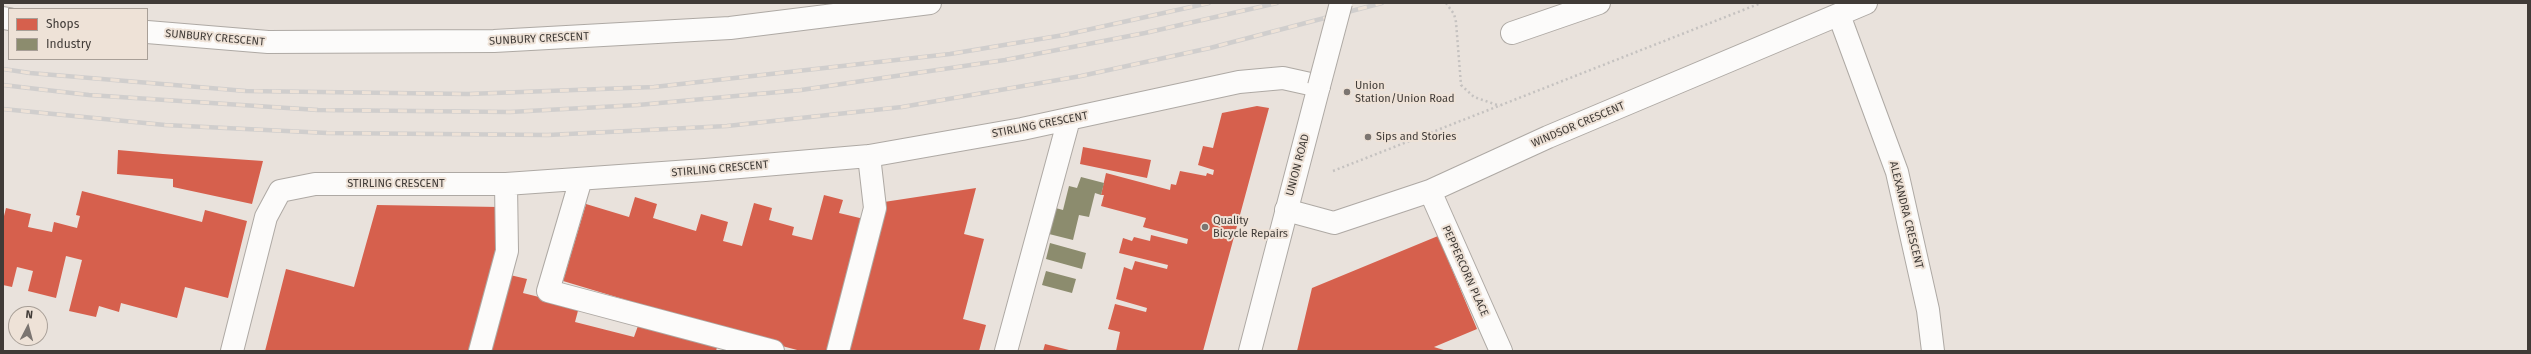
<!DOCTYPE html>
<style>
body{margin:0}
#map{position:relative;width:2531px;height:354px;overflow:hidden;background:#e9e2dc;font-family:"Fira Sans",sans-serif}
canvas{display:block}
.frame{position:absolute;inset:0;border:4px solid #403b37;pointer-events:none}
.legend{position:absolute;left:8px;top:8px;width:140px;height:52px;box-sizing:border-box;background:#eee2d7;border:1px solid #a89f97;margin:0;padding:5px 7px;list-style:none;font-size:12px;color:#403b37}
.legend li{display:flex;align-items:center;gap:8px;height:20px}
.legend b{width:20px;border:1px solid #a89f97}
.north{position:absolute;left:8px;top:306px;width:40px;height:40px;box-sizing:border-box;background:#eee2d7;border:1px solid #a89f97;border-radius:50%;rotate:6deg;font-size:11px;font-weight:700;line-height:16px;text-align:center;color:#403b37}
.north::after{content:'';display:block;margin:auto;width:14px;height:18px;background:#7b7571;clip-path:polygon(50% 0,100% 100%,50% 72%,0 100%)}
</style>
<div id="map">
<canvas width="2531" height="354"></canvas>
<div class="frame"></div>
<ul class="legend">
<li><b style="height:11px;background:#d6604d"></b>Shops</li>
<li><b style="height:11px;background:#8c8c6e"></b>Industry</li>
</ul>
<div class="north">N</div>
</div>
<script>
const g = document.querySelector('canvas').getContext('2d');
g.lineJoin = 'round';
function fillPath(path, color) {
  g.fillStyle = color;
  g.fill(path, 'evenodd');
}
function toPath(rows) {
  const path = new Path2D();
  for (const r of rows) {
    path.moveTo(r[0], r[1]);
    for (let i = 2; i < r.length; i += 2) path.lineTo(r[i], r[i + 1]);
  }
  return path;
}
function strokePath(path, color, width, dash) {
  g.strokeStyle = color;
  g.lineWidth = width;
  g.lineCap = dash ? 'butt' : 'round';
  g.setLineDash(dash || []);
  g.stroke(path);
}
function label(font, color, halo, rows, align = 'center') {
  g.font = font + ' "Fira Sans",sans-serif';
  g.lineWidth = 4;
  g.setLineDash([]);
  g.textBaseline = 'middle';
  g.strokeStyle = halo;
  g.fillStyle = color;
  for (const [text, x, y, turn = 0] of rows) {
    g.save();
    g.translate(x, y);
    g.rotate((+turn || 0) * Math.PI / 180);
    g.textAlign = isNaN(turn) ? turn : align;
    if (halo) g.strokeText(text, 0, 0);
    g.fillText(text, 0, 0);
    g.restore();
  }
}
const shops = toPath([
 [1257,106,1269,108,1203,351,1116,351,1120,332,1108,329,1115,304,1146,312,1147,308,1116,299,1124,267,1132,270,1135,261,1167,269,1168,265,1119,253,1123,238,1132,241,1134,237,1150,241,1151,235,1187,244,1188,239,1143,227,1146,218,1101,206,1104,195,1101,195,1106,173,1170,190,1171,184,1176,185,1180,171,1206,176,1207,173,1213,175,1214,170,1198,165,1203,146,1213,148,1222,113],
 [1083,147,1151,160,1147,178,1080,164],
 [118,150,163,154,263,161,252,204,173,187,173,179,117,174],
 [976,188,964,234,984,239,963,319,986,325,979,351,844,351,884,202],
 [82,191,202,222,205,210,247,221,228,298,185,287,177,318,121,303,119,312,99,306,96,317,69,311,82,260,66,256,56,298,28,291,33,271,17,267,12,287,3,285,3,220,6,208,31,214,28,227,52,232,54,222,77,228,80,216,76,215],
 [824,195,843,200,839,213,864,219,829,351,801,351,763,341,563,281,586,204,629,217,635,197,657,204,653,218,696,231,701,214,728,222,723,241,742,246,754,203,772,208,769,220,794,227,792,235,812,240],
 [377,205,499,207,500,250,473,351,265,351,286,269,354,287],
 [1438,236,1477,329,1434,347,1447,351,1297,351,1312,288],
 [510,275,527,279,523,293,579,307,575,322,634,337,639,323,718,344,716,351,490,351],
 [1045,344,1069,350,1069,351,1043,351]
]);
const industry = toPath([
 [1081,177,1104,183,1101,195,1095,193,1089,217,1079,215,1073,240,1045,233,1052,207,1063,210,1069,186,1077,188],
 [1050,243,1086,253,1082,269,1046,259],
 [1046,271,1076,279,1072,293,1042,285]
]);
const path = toPath([
 [1446,3,1454,14,1456,22,1461,85,1474,97,1500,106],
 [1333,171,1761,3]
]);
const minor = toPath([
 [1839,15,1897,172,1928,310,1933,351],
 [3,18,9,19],
 [147,32,268,42,494,41,730,28,930,3],
 [1512,33,1599,3],
 [581,179,548,291,773,351],
 [1430,191,1501,351],
 [1286,210,1334,223,1430,191,1548,137,1866,3],
 [232,351,266,217,280,191,315,184,506,184,705,170,869,156,1022,129,1239,82,1283,78,1319,86],
 [480,351,507,251,506,184],
 [838,351,875,208,869,156],
 [1006,351,1069,119]
]);
const major = toPath([
 [1250,351,1319,86]
]);
const rail = toPath([
 [3,69,30,73,246,91,468,94,654,87,950,54,1064,35,1209,3],
 [3,85,89,95,318,110,510,112,638,105,801,90,1005,60,1145,33,1277,3],
 [3,109,165,125,327,133,548,135,727,126,902,107,1081,76,1210,48,1382,3]
]);
const majorBridge = toPath([
 [1319,86,1341,3]
]);
const markers = [
 [1347,92,4,"#7b7571"],
 [1368,137,4,"#7b7571"],
 [1205,227,4,"#7b7571"]
];
const streetNames = [
 ["SUNBURY CRESCENT",215,38,5],
 ["SUNBURY CRESCENT",539,39,-3],
 ["STIRLING CRESCENT",1040,125,-11],
 ["WINDSOR CRESCENT",1578,125,-23],
 ["UNION ROAD",1298,165,-75],
 ["STIRLING CRESCENT",720,169,-5],
 ["STIRLING CRESCENT",396,184],
 ["ALEXANDRA CRESCENT",1906,215,76],
 ["PEPPERCORN PLACE",1465,271,66]
];
const poiNames = [
 ["Union",1355,86],
 ["Station/Union Road",1355,99],
 ["Sips and Stories",1376,137],
 ["Quality",1213,221],
 ["Bicycle Repairs",1213,234]
];
fillPath(shops, '#d6604d');
fillPath(industry, '#8c8c6e');
strokePath(minor, '#aea9a4', 24);
strokePath(major, '#aea9a4', 24);
strokePath(path, '#c5c2c0', 2.5, [2, 3]);
strokePath(minor, '#fcfbfa', 22);
strokePath(major, '#fcfbfa', 22);
strokePath(rail, '#d0cecd', 4.5);
strokePath(rail, '#eee2d7', 3, [9]);
strokePath(majorBridge, '#aea9a4', 24, []);
strokePath(majorBridge, '#fcfbfa', 22);
for (const [x, y, r, color] of markers) {
  const dot = new Path2D();
  dot.arc(x, y, r, 0, 2 * Math.PI);
  g.fillStyle = color;
  g.fill(dot);
  strokePath(dot, '#eee2d7', 1.5);
}
label('11px', '#403b37', '#eee2d7', streetNames);
label('11px', '#403b37', '#eee2d7', poiNames, 'left');
</script>
